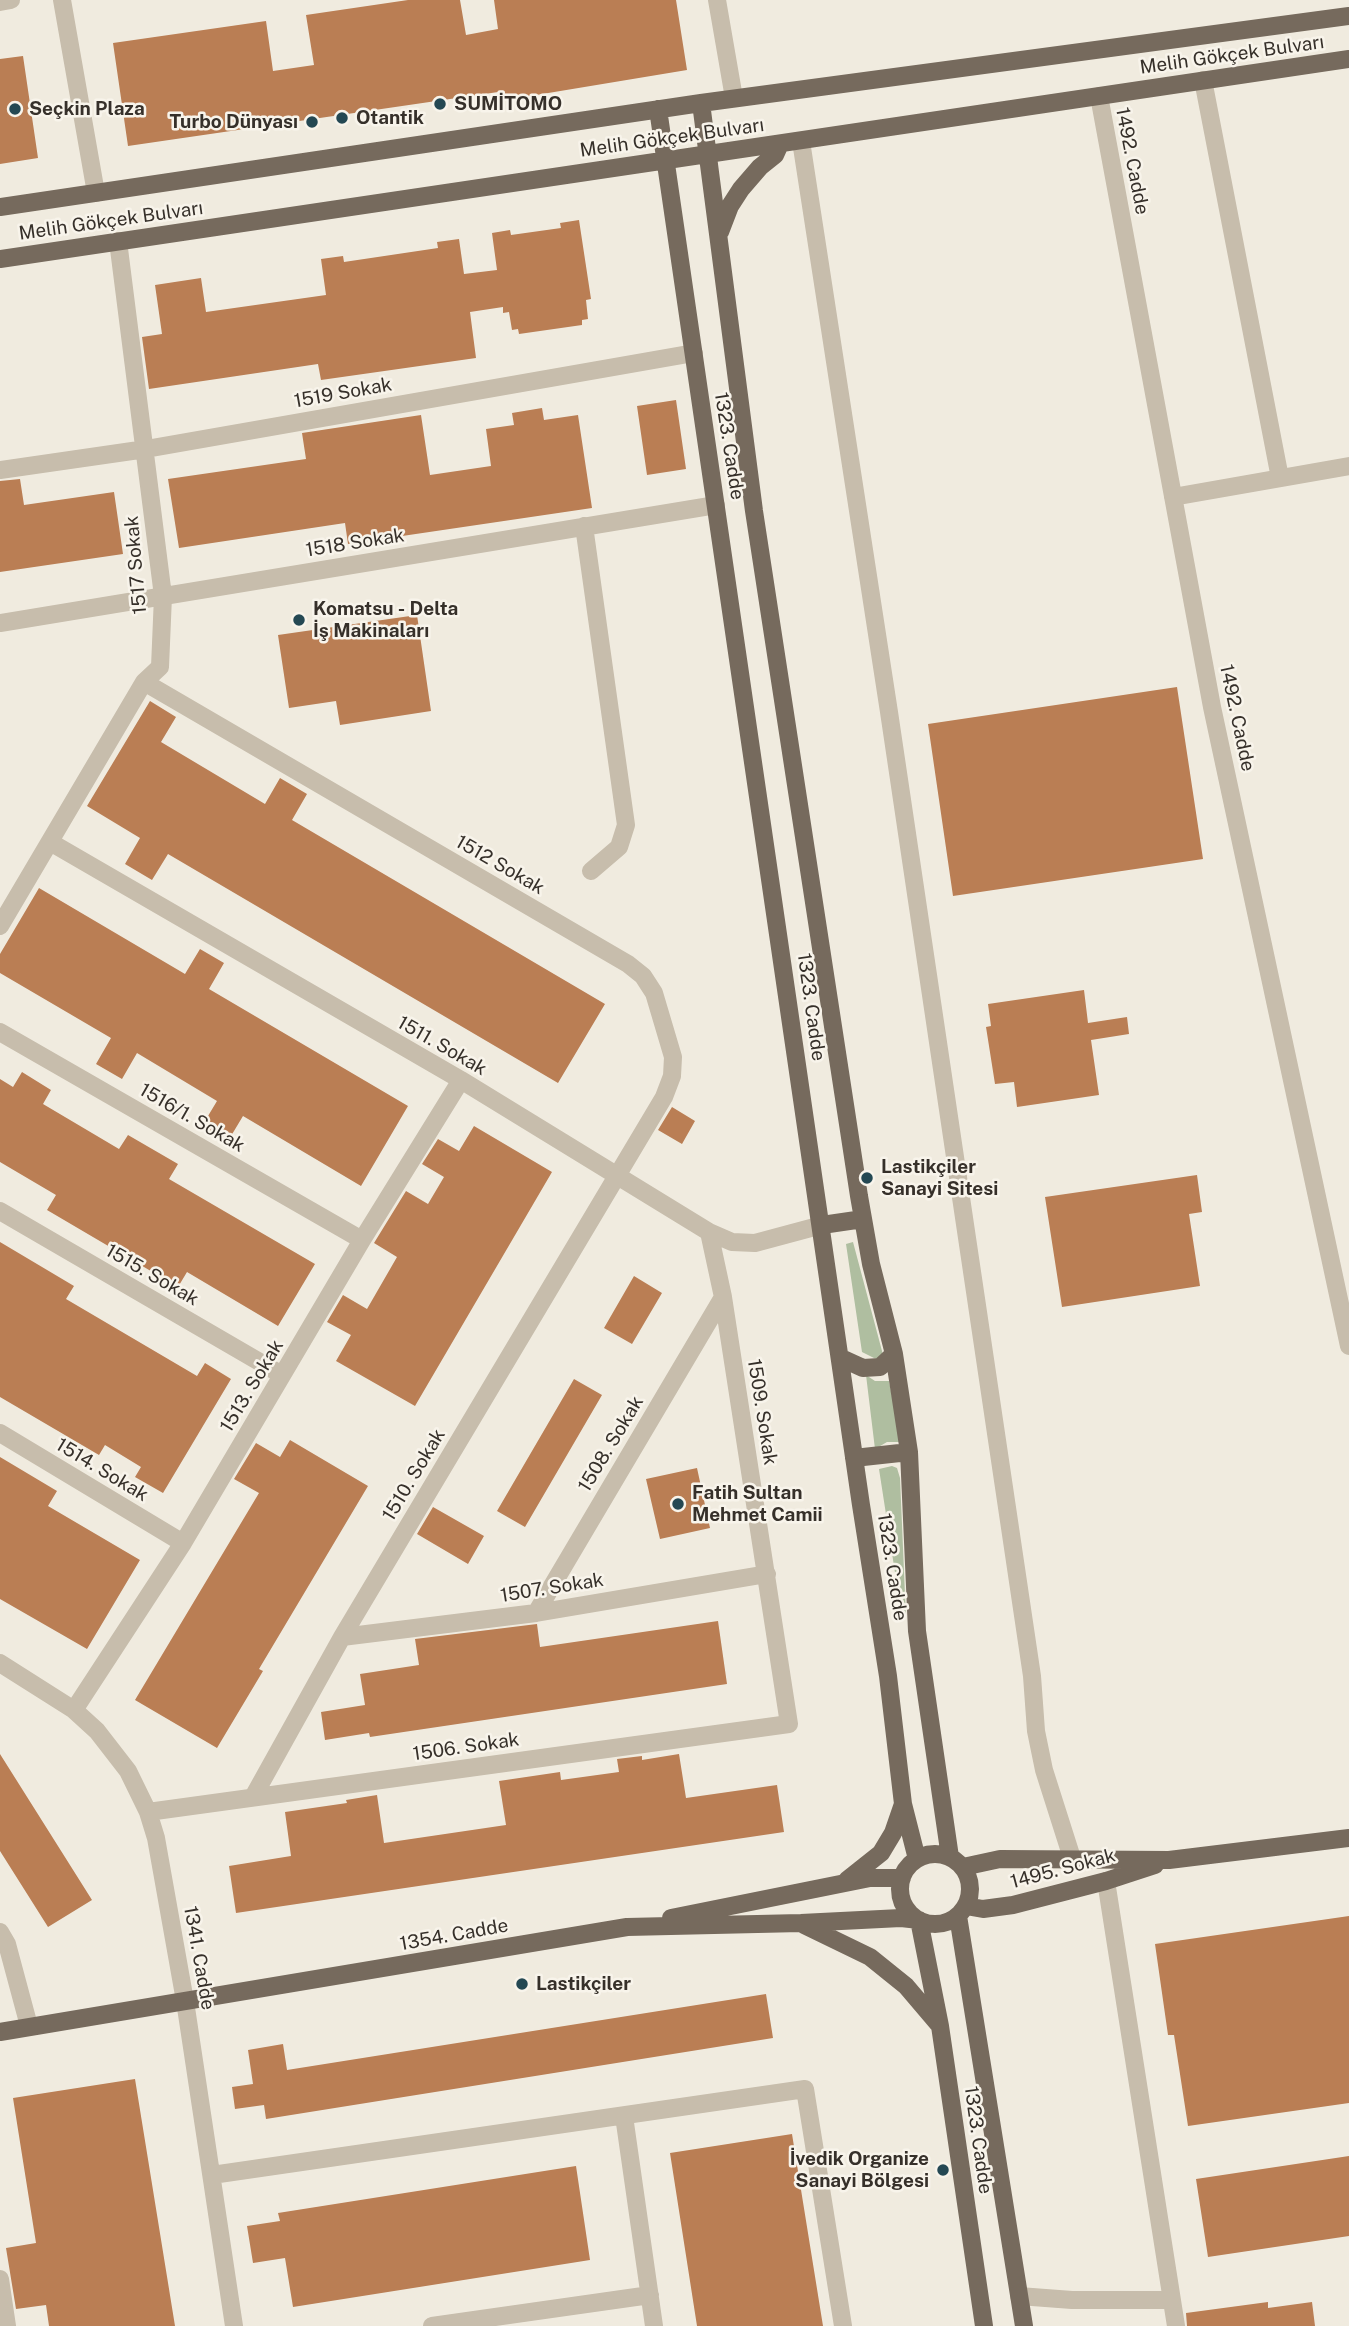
<!DOCTYPE html>
<meta charset="utf-8">
<style>
body{margin:0}
canvas{display:block;background:#f0ebdf}
</style>
<canvas width="1349" height="2326"></canvas>
<script>
const g = document.querySelector('canvas').getContext('2d');
g.lineJoin = 'round';
function fillPath(path, color) {
  g.fillStyle = color;
  g.fill(path, 'evenodd');
}
function toPath(rows) {
  const path = new Path2D();
  for (const r of rows) {
    if (r.length === 3) {
      path.moveTo(r[0] + r[2], r[1]);
      path.arc(r[0], r[1], r[2], 0, 2 * Math.PI);
      continue;
    }
    path.moveTo(r[0], r[1]);
    for (let i = 2; i < r.length; i += 2) path.lineTo(r[i], r[i + 1]);
  }
  return path;
}
function strokePath(path, color, width, dash) {
  g.strokeStyle = color;
  g.lineWidth = width;
  g.lineCap = dash ? 'butt' : 'round';
  g.setLineDash(dash || []);
  g.stroke(path);
}
function label(font, color, halo, rows, align = 'center') {
  g.font = font + ' "Public Sans",sans-serif';
  g.lineWidth = 5;
  g.setLineDash([]);
  g.textBaseline = 'middle';
  g.strokeStyle = halo;
  g.fillStyle = color;
  for (const [text, x, y, turn = 0] of rows) {
    g.save();
    g.translate(x, y);
    g.rotate((+turn || 0) * Math.PI / 180);
    g.textAlign = isNaN(turn) ? turn : align;
    if (halo) g.strokeText(text, 0, 0);
    g.fillText(text, 0, 0);
    g.restore();
  }
}
const green = toPath([
 [853,1242,882,1351,883,1356,880,1359,874,1358,862,1352,846,1244],
 [866,1375,875,1381,889,1381,901,1442,887,1442,875,1449],
 [892,1466,897,1468,900,1478,906,1618,902,1618,879,1469]
]);
const building = toPath([
 [408,0,460,0,466,35,498,29,494,0,676,0,687,70,500,101,498,92,128,146,113,43,266,21,273,71,314,65,306,15],
 [23,56,38,158,0,164,0,59],
 [579,220,591,299,586,300,588,319,582,320,582,325,519,334,518,329,512,330,509,312,503,313,503,307,470,312,476,358,321,380,318,364,149,389,142,337,162,334,155,285,201,278,206,312,326,295,321,259,343,256,344,262,438,248,437,242,459,239,464,274,497,270,492,233,510,230,511,235,561,228,560,223],
 [676,400,686,469,647,475,637,406],
 [542,408,544,420,578,415,592,508,348,544,345,523,179,548,168,479,306,459,302,433,421,415,430,475,491,466,486,429,514,425,512,413],
 [20,479,24,505,114,492,123,554,0,572,0,481],
 [417,615,431,711,340,725,336,701,289,708,278,635],
 [1177,687,1203,859,953,896,928,724],
 [150,701,176,717,161,742,265,804,280,778,307,794,292,820,605,1004,558,1083,168,854,152,880,125,864,140,838,87,806],
 [39,888,185,974,200,949,224,963,209,989,408,1106,361,1186,243,1116,228,1141,202,1126,217,1101,137,1053,122,1079,96,1064,111,1038,0,973,0,954],
 [1084,990,1088,1023,1127,1017,1129,1034,1091,1040,1099,1095,1017,1107,1014,1082,995,1084,986,1027,991,1026,988,1004],
 [22,1072,51,1090,43,1104,119,1149,128,1135,178,1164,169,1179,315,1264,278,1326,187,1272,178,1287,47,1210,56,1195,0,1162,0,1079,13,1087],
 [672,1107,695,1121,682,1144,658,1130],
 [474,1126,552,1172,415,1406,336,1361,351,1335,327,1322,343,1295,367,1309,397,1257,374,1243,406,1191,428,1204,444,1177,422,1164,438,1139,459,1151],
 [1197,1175,1202,1212,1189,1214,1200,1286,1062,1307,1045,1197],
 [0,1242,74,1286,66,1299,197,1376,205,1363,231,1379,163,1493,135,1477,141,1467,105,1445,99,1455,0,1397],
 [634,1276,662,1293,632,1344,604,1328],
 [574,1379,602,1395,525,1527,497,1511],
 [290,1440,368,1486,259,1669,263,1671,217,1748,135,1700,259,1493,234,1479,256,1443,280,1457],
 [0,1457,57,1491,48,1506,140,1560,87,1649,0,1599],
 [697,1468,710,1528,660,1539,646,1479],
 [433,1507,484,1536,468,1564,417,1534],
 [718,1621,727,1684,370,1737,369,1733,325,1740,321,1712,365,1705,360,1674,419,1665,415,1639,537,1624,540,1647],
 [0,1754,92,1900,48,1927,0,1851],
 [679,1754,686,1798,777,1785,784,1832,236,1913,229,1866,291,1856,285,1812,347,1803,346,1800,377,1795,384,1843,506,1825,499,1781,560,1772,561,1780,619,1772,617,1759,642,1756,642,1760],
 [1349,1916,1349,2103,1188,2126,1174,2035,1168,2035,1155,1944],
 [766,1994,773,2038,266,2119,264,2105,235,2109,232,2087,253,2084,248,2050,283,2044,287,2070],
 [135,2079,175,2326,49,2326,46,2305,16,2309,6,2248,36,2243,13,2098],
 [792,2134,823,2326,697,2326,670,2153],
 [1349,2156,1349,2236,1208,2257,1196,2179],
 [576,2166,590,2260,293,2307,285,2258,253,2263,247,2226,280,2221,278,2213],
 [1268,2302,1268,2308,1312,2302,1315,2326,1187,2326,1186,2313]
]);
const minor = toPath([
 [62,0,96,193],
 [717,0,734,98],
 [0,2,11,0],
 [1203,80,1280,478],
 [1099,96,1212,707,1349,1346],
 [801,141,889,712,1032,1676,1036,1731,1044,1770,1072,1858],
 [0,470,146,449,694,353],
 [1173,497,1349,466],
 [584,526,626,825,619,847,591,871],
 [0,623,716,505],
 [144,682,628,964,643,976,654,993,673,1057,672,1076,664,1097,342,1637,253,1797],
 [50,842,461,1080,709,1232,732,1242,755,1243,822,1225],
 [0,926,144,682,160,667,163,596,118,241],
 [0,1032,362,1240],
 [0,1211,282,1375],
 [0,1433,183,1543],
 [536,1613,723,1297],
 [342,1637,536,1613,767,1574],
 [0,1663,74,1710,97,1731,128,1771,148,1812,156,1838,185,2001,234,2326],
 [74,1710,183,1543,362,1240,461,1080],
 [148,1812,789,1724,723,1297,709,1232],
 [1106,1881,1176,2326],
 [0,1932,7,1944,29,2026],
 [624,2116,654,2326],
 [212,2175,805,2089,843,2326],
 [0,2279,7,2326],
 [1019,2296,1072,2300,1172,2300],
 [432,2326,650,2295]
]);
const major = toPath([
 [701,103,754,511,859,1196,871,1264,894,1354,909,1452,917,1631,950,1857],
 [658,109,861,1505,888,1676,903,1804,917,1859],
 [0,207,701,103,1349,16],
 [720,232,730,206,741,189,760,167,775,155,780,144],
 [0,259,1349,59],
 [822,1225,863,1219],
 [841,1358,863,1368,880,1367,894,1354],
 [854,1458,909,1452],
 [935,1889,35],
 [963,1867,1000,1859,1169,1860,1349,1838],
 [847,1880,881,1853,893,1833,903,1804],
 [966,1906,983,1909,1013,1905,1106,1881,1155,1865],
 [958,1916,1024,2326],
 [671,1918,870,1878,902,1878],
 [919,1920,940,2026,984,2326],
 [804,1925,870,1957,906,1986,940,2026],
 [0,2032,627,1927,801,1923,901,1918,919,1920]
]);
const markers = [
 [440,104,7,"#244853"],
 [15,109,7,"#244853"],
 [342,118,7,"#244853"],
 [312,122,7,"#244853"],
 [299,620,7,"#244853"],
 [867,1178,7,"#244853"],
 [678,1504,7,"#244853"],
 [522,1984,7,"#244853"],
 [943,2170,7,"#244853"]
];
const streetNames = [
 ["Melih Gökçek Bulvarı",1232,55,-8],
 ["Melih Gökçek Bulvarı",672,138,-8],
 ["1492. Cadde",1132,161,79],
 ["Melih Gökçek Bulvarı",111,221,-8],
 ["1519 Sokak",343,393,-10],
 ["1323. Cadde",729,446,81],
 ["1518 Sokak",355,543,-9],
 ["1517 Sokak",136,565,-95],
 ["1492. Cadde",1237,718,78],
 ["1512 Sokak",500,865,30],
 ["1323. Cadde",811,1007,82],
 ["1511. Sokak",442,1046,30],
 ["1516/1. Sokak",192,1118,30],
 ["1515. Sokak",152,1275,30],
 ["1513. Sokak",252,1386,-59],
 ["1509. Sokak",762,1412,81],
 ["1508. Sokak",611,1444,-59],
 ["1514. Sokak",102,1470,31],
 ["1510. Sokak",414,1475,-59],
 ["1323. Cadde",892,1567,81],
 ["1507. Sokak",552,1588,-9],
 ["1506. Sokak",466,1747,-8],
 ["1495. Sokak",1063,1869,-15],
 ["1354. Cadde",454,1935,-10],
 ["1341. Cadde",199,1958,80],
 ["1323. Cadde",978,2140,82]
];
const poiNames = [
 ["SUMİTOMO",454,104],
 ["Seçkin Plaza",29,109],
 ["Otantik",356,118],
 ["Turbo Dünyası",298,122,"right"],
 ["Komatsu - Delta",313,609],
 ["İş Makinaları",313,631],
 ["Lastikçiler",881,1167],
 ["Sanayi Sitesi",881,1189],
 ["Fatih Sultan",692,1493],
 ["Mehmet Camii",692,1515],
 ["Lastikçiler",536,1984],
 ["İvedik Organize",929,2159,"right"],
 ["Sanayi Bölgesi",929,2181,"right"]
];
fillPath(green, '#afbea0');
fillPath(building, '#ba7e54');
strokePath(minor, '#c7bdac', 18);
strokePath(major, '#766a5d', 18);
for (const [x, y, r, color] of markers) {
  const dot = new Path2D();
  dot.arc(x, y, r, 0, 2 * Math.PI);
  g.fillStyle = color;
  g.fill(dot);
  strokePath(dot, '#f8f4eb', 2.5);
}
label('19px', '#36302a', '#f8f4eb', streetNames);
label('bold 19px', '#36302a', '#f8f4eb', poiNames, 'left');
</script>
